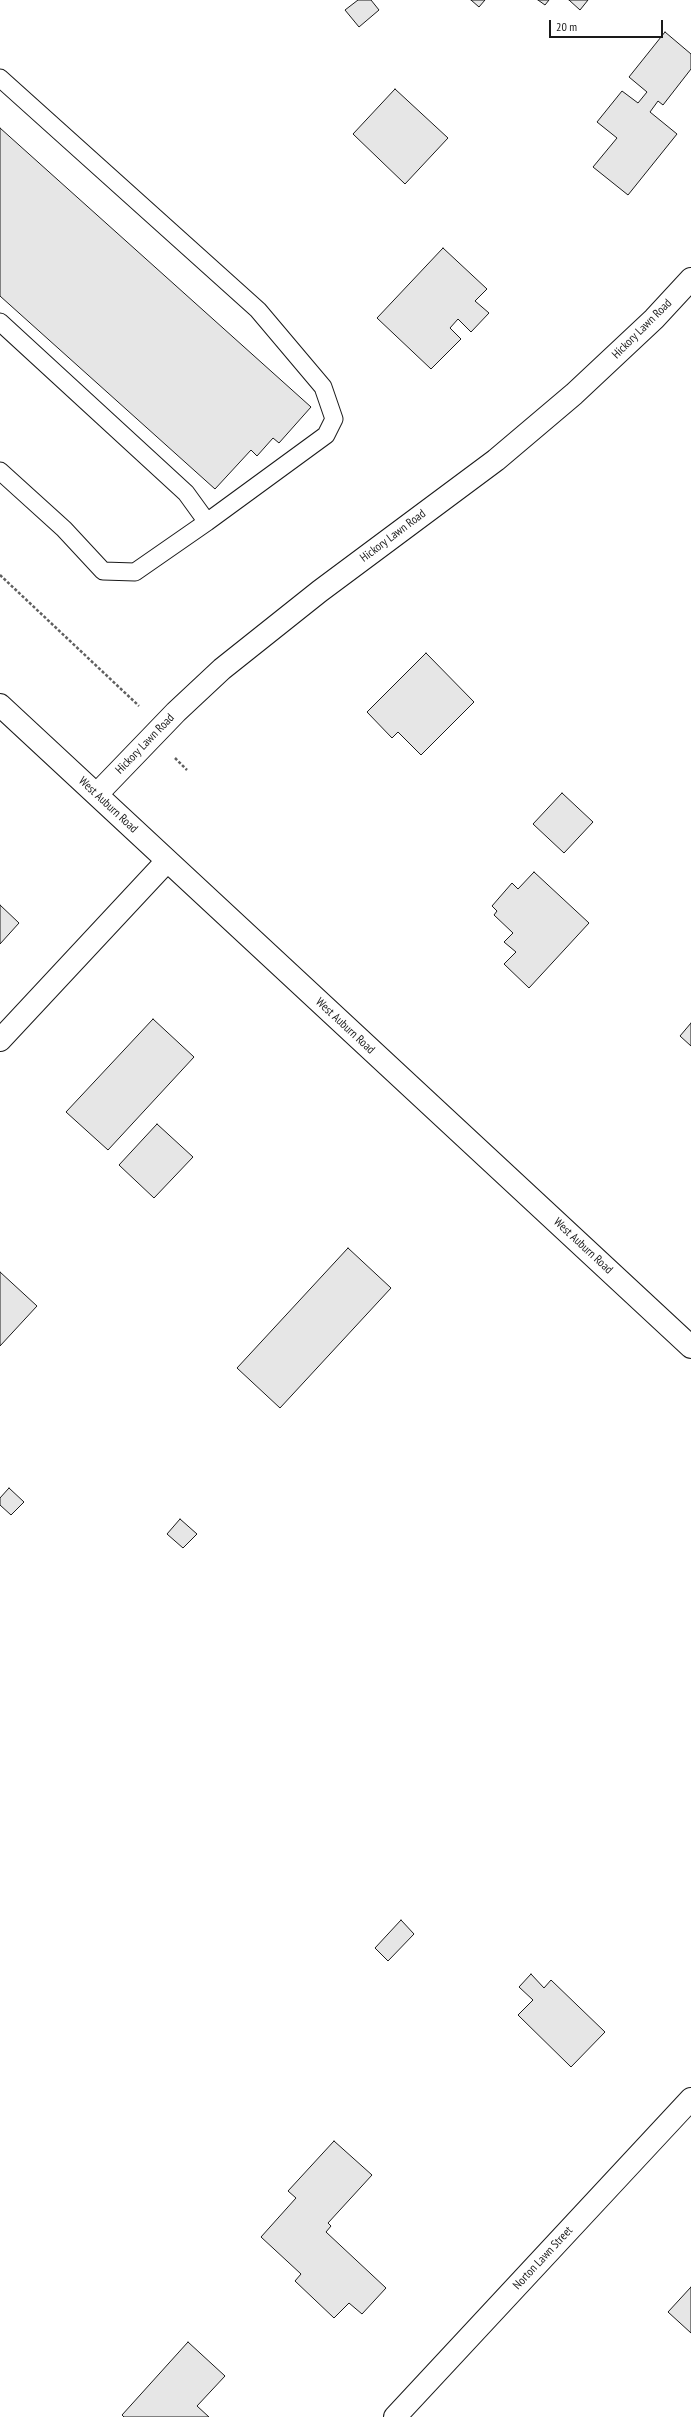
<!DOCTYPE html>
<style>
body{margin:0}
#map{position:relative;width:691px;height:2417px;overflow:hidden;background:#fff;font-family:"PT Sans Narrow",sans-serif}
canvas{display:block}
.scale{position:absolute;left:549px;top:20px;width:114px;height:18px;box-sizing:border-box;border:2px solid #1a1a1a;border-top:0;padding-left:5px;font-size:12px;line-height:14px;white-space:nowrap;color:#1a1a1a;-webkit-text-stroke:3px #fff;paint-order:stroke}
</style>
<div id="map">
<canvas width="691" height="2417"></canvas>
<div class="scale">20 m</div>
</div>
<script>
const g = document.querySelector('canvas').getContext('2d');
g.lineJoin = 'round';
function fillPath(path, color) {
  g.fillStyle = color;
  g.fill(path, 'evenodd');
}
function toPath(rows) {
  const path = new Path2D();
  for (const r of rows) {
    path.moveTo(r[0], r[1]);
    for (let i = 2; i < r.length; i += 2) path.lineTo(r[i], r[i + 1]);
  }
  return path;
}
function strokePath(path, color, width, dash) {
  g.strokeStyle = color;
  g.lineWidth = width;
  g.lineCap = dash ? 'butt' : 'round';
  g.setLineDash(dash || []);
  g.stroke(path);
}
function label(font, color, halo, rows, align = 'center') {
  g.font = font + ' "PT Sans Narrow",sans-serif';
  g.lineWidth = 3;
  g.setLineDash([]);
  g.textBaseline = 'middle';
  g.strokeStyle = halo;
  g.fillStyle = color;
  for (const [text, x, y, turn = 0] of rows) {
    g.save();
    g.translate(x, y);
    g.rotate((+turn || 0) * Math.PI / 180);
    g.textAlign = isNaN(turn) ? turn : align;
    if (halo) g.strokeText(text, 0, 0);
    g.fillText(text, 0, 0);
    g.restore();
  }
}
const building = toPath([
 [358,0,371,0,379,10,359,27,345,10,358,0],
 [471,0,485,0,479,7,471,0],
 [538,0,549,0,545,5,538,0],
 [569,0,588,0,580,10,569,0],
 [665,32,691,54,691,69,663,105,658,101,650,112,677,134,628,195,593,167,617,138,597,122,622,91,638,103,647,92,629,77,665,32],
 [395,89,448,138,405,184,353,134,395,89],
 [0,128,311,407,279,443,273,438,257,456,251,450,215,489,0,296,0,128],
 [443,248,487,289,475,301,489,313,471,332,458,319,450,328,461,339,431,369,377,318,443,248],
 [426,653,474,702,421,755,398,732,392,738,367,712,426,653],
 [562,793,593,822,564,853,533,824,562,793],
 [534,872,589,923,529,988,504,964,516,952,504,942,513,933,494,915,497,911,492,906,512,883,518,889,534,872],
 [0,905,19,923,0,944,0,905],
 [153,1019,194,1057,108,1150,66,1112,153,1019],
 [691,1023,691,1046,680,1036,691,1023],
 [157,1124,193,1157,154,1198,119,1165,157,1124],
 [348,1248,391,1288,280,1408,237,1368,348,1248],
 [0,1272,37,1306,0,1346,0,1272],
 [9,1488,24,1502,11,1515,0,1505,0,1498,9,1488],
 [180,1519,197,1534,183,1548,167,1534,180,1519],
 [401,1920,414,1934,388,1961,375,1948,401,1920],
 [531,1974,544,1988,551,1980,605,2032,571,2067,518,2015,533,2000,519,1987,531,1974],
 [334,2141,372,2175,328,2223,331,2226,326,2232,386,2288,362,2314,349,2303,334,2318,295,2281,301,2274,261,2237,296,2198,288,2191,334,2141],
 [691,2287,691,2333,668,2312,691,2287],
 [188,2342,225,2376,197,2406,209,2417,124,2417,122,2415,188,2342]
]);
const path = toPath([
 [0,575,139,706],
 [175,758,187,770]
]);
const lane = toPath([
 [0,78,258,310,323,387,334,419,326,435,207,522],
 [0,322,186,493,207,522,135,572,103,571,64,529,0,471]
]);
const street = toPath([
 [97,794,176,712,222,669,320,591,496,460,574,394,654,319,691,279],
 [0,1040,167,861],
 [395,2417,691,2099]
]);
const secondary = toPath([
 [0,705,691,1347]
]);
const streetNames = [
 ["Hickory Lawn Road",642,329,-45],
 ["Hickory Lawn Road",393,536,-37],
 ["Hickory Lawn Road",145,744,-46],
 ["West Auburn Road",108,805,43],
 ["West Auburn Road",345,1026,43],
 ["West Auburn Road",583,1246,43],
 ["Norton Lawn Street",543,2258,-47]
];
fillPath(building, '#e6e6e6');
strokePath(building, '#1a1a1a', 1);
strokePath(lane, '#1a1a1a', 19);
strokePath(street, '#1a1a1a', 24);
strokePath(secondary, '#1a1a1a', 24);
strokePath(path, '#5f5f5f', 2.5, [3, 2]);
strokePath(lane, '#fff', 17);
strokePath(street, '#fff', 22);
strokePath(secondary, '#fff', 22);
label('12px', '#1a1a1a', '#fff', streetNames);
</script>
